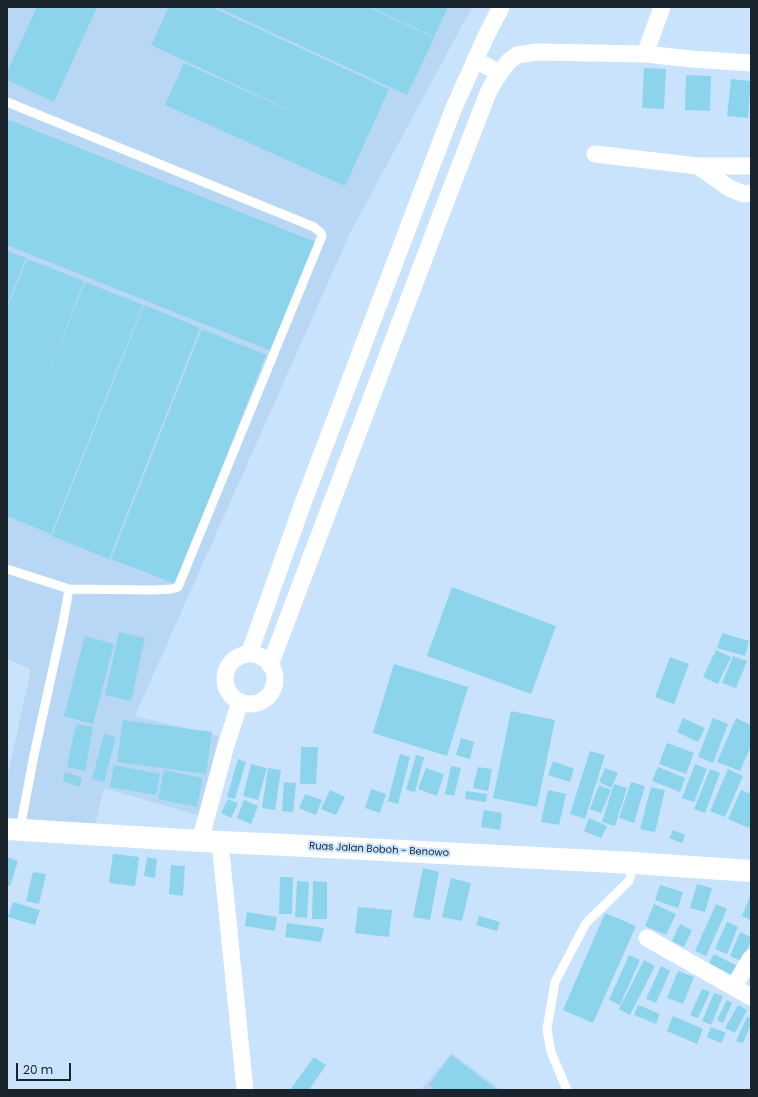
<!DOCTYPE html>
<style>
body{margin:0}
#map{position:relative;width:758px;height:1097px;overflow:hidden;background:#c8e3fb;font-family:Poppins,sans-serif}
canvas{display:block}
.frame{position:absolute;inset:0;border:8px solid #1a242d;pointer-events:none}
.scale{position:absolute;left:16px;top:1063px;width:55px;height:18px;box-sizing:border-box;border:2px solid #1a242d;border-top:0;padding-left:5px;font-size:12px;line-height:14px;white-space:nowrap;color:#1a242d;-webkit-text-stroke:3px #c8e3fb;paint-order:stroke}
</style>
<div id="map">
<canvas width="758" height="1097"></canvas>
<div class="frame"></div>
<div class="scale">20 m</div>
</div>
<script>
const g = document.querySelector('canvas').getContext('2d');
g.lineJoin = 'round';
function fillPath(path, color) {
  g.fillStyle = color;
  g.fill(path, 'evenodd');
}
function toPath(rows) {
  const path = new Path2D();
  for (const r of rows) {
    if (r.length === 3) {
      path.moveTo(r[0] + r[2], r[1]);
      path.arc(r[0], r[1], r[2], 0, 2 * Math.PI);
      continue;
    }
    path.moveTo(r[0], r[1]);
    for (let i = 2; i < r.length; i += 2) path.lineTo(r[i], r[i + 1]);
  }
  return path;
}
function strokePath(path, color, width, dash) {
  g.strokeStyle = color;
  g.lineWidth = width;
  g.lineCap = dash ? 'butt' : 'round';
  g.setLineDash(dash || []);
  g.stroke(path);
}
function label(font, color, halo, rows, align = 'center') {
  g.font = font + ' Poppins,sans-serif';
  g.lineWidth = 4;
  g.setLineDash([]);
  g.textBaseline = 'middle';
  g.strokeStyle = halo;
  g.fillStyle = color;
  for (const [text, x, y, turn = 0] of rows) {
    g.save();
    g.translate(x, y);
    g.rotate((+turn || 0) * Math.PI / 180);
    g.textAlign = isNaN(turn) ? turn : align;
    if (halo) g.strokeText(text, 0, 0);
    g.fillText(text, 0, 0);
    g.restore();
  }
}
const built = toPath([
 [7,7,472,7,349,235,135,716,219,736,200,816,104,788,93,834,7,829,7,778,31,669,7,659],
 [452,1053,501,1090,420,1090]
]);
const building = toPath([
 [37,7,97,7,54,102,7,80,7,72],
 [169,7,211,7,389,89,345,186,165,105,184,63,322,125,151,45],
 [217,7,368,7,434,38,407,95],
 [371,7,448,7,434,37],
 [644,68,666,69,664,109,642,108],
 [686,75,711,76,710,111,685,110],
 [731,79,751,81,748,118,727,116],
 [9,120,318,243,274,352,7,245,7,123],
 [7,251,26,258,7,306],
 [27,259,84,281,38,401,85,282,143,305,51,534,7,516,7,309],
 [144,305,200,328,109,559,52,536],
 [202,329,266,355,176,584,111,559],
 [452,587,556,626,531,694,427,656],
 [119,632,145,638,131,701,105,695],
 [722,633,749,641,745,656,717,648],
 [85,636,114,644,93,724,64,716],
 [716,650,731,657,718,684,703,677],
 [733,656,747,661,736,688,722,683],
 [670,657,689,664,674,704,655,697],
 [394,664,468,687,447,756,373,733],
 [511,711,555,720,537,807,493,798],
 [683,718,705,728,698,742,677,732],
 [713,718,728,724,713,763,698,757],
 [736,718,751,725,751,746,740,771,717,762],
 [123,720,212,732,206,774,117,762],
 [76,724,93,727,85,771,67,767],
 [104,734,116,737,104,782,92,779],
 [461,738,474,742,470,759,456,755],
 [667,743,694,753,686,774,659,764],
 [301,747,318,747,316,784,300,784],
 [590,751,605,755,585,819,570,814],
 [400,754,410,757,398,804,388,801],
 [416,755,424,757,415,792,406,790],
 [238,759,246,762,235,799,227,797],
 [553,761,574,769,570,782,548,775],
 [251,764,267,768,258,800,243,796],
 [695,764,707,769,694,802,682,798],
 [114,765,160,774,156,795,110,787],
 [451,766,461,768,454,796,445,794],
 [478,767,492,769,488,791,473,788],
 [658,767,685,778,680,792,652,781],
 [268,768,281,770,275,810,262,808],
 [426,768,444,774,437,796,418,789],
 [605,768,618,773,611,788,599,782],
 [710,769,720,773,705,813,694,809],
 [728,769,743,776,725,817,710,811],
 [164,770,203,778,197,807,158,799],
 [65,772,82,778,79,787,63,781],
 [284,782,296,783,293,812,282,811],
 [631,782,645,786,634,823,619,818],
 [614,784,627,788,615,826,602,822],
 [599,785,611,790,601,813,590,809],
 [651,787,665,790,655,832,640,829],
 [371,789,386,794,380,813,365,808],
 [330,790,345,797,336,815,321,809],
 [548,790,566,794,559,825,541,822],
 [741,790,751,794,751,823,749,828,728,819],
 [466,791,487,794,486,802,465,799],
 [305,794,322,800,316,815,299,808],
 [228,799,238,803,231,818,221,813],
 [244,800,258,806,251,824,237,818],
 [484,810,502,813,500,830,481,827],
 [589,818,607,826,601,838,584,831],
 [673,830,685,835,682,843,669,838],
 [113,854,139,857,135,886,109,883],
 [7,857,18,861,10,886,7,885],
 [147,857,157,859,155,878,144,876],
 [171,865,185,866,183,896,169,894],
 [423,868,439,872,430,920,413,917],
 [33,872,46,874,39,904,26,901],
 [280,877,293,877,292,914,279,914],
 [451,878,471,883,462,921,442,917],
 [297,881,309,882,307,918,295,917],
 [313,881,327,882,327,919,312,919],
 [697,884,712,888,705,912,690,908],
 [660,885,683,892,678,908,655,900],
 [751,894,751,920,742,916],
 [13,902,40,910,35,925,8,917],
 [654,904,676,914,666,935,645,926],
 [716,904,727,909,706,956,695,951],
 [358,907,392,910,389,937,355,933],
 [247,912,277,917,275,931,245,926],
 [605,913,636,926,593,1023,563,1010],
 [479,916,500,922,497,931,476,925],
 [727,922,738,927,727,954,715,949],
 [287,923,324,928,321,942,285,937],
 [680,924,692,930,684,947,672,941],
 [740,932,751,937,751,940,742,961,730,956],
 [714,954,737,966,732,975,709,963],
 [629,955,640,960,620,1005,609,1000],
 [644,960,655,966,630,1015,619,1009],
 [661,966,670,971,656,1003,646,999],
 [678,971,694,977,683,1004,667,998],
 [702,989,710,992,698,1018,690,1015],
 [714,993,723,996,711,1025,702,1021],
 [727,1000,732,1003,723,1023,717,1020],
 [638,1005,660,1014,656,1024,634,1015],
 [738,1005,747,1010,735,1033,725,1028],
 [673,1016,703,1029,697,1044,667,1031],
 [747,1017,751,1018,751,1024,743,1043,736,1041],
 [711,1027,726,1033,721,1043,707,1037],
 [451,1055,497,1090,435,1090,429,1085],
 [314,1057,326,1065,309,1090,290,1090]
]);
const service = toPath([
 [7,102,314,227,321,233,322,236,178,587,171,589,154,590,69,589,7,569],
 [20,829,34,755,63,623,69,589],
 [567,1090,551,1052,547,1029,555,982,586,923,629,881,634,863]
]);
const minor = toPath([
 [645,54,662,7],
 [475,60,500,73],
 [595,154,698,166,729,188,744,194,751,193],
 [698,166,751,166],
 [249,654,303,503,453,110,486,36,501,7],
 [250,679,25],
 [270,665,438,222,488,93,495,80,508,62,517,55,536,52,645,54,692,59,751,63],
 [200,841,225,749,240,702],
 [220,842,245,1090],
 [647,938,751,997],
 [734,986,751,958]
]);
const secondary = toPath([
 [7,829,200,841,306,846,634,863,751,871]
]);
const streetNames = [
 ["Ruas Jalan Boboh - Benowo",379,850,3]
];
fillPath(built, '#b7d7f4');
fillPath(building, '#8cd4eb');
strokePath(service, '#fff', 9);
strokePath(minor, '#fff', 17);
strokePath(secondary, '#fff', 22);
label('10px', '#1a242d', '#c8e3fb', streetNames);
</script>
